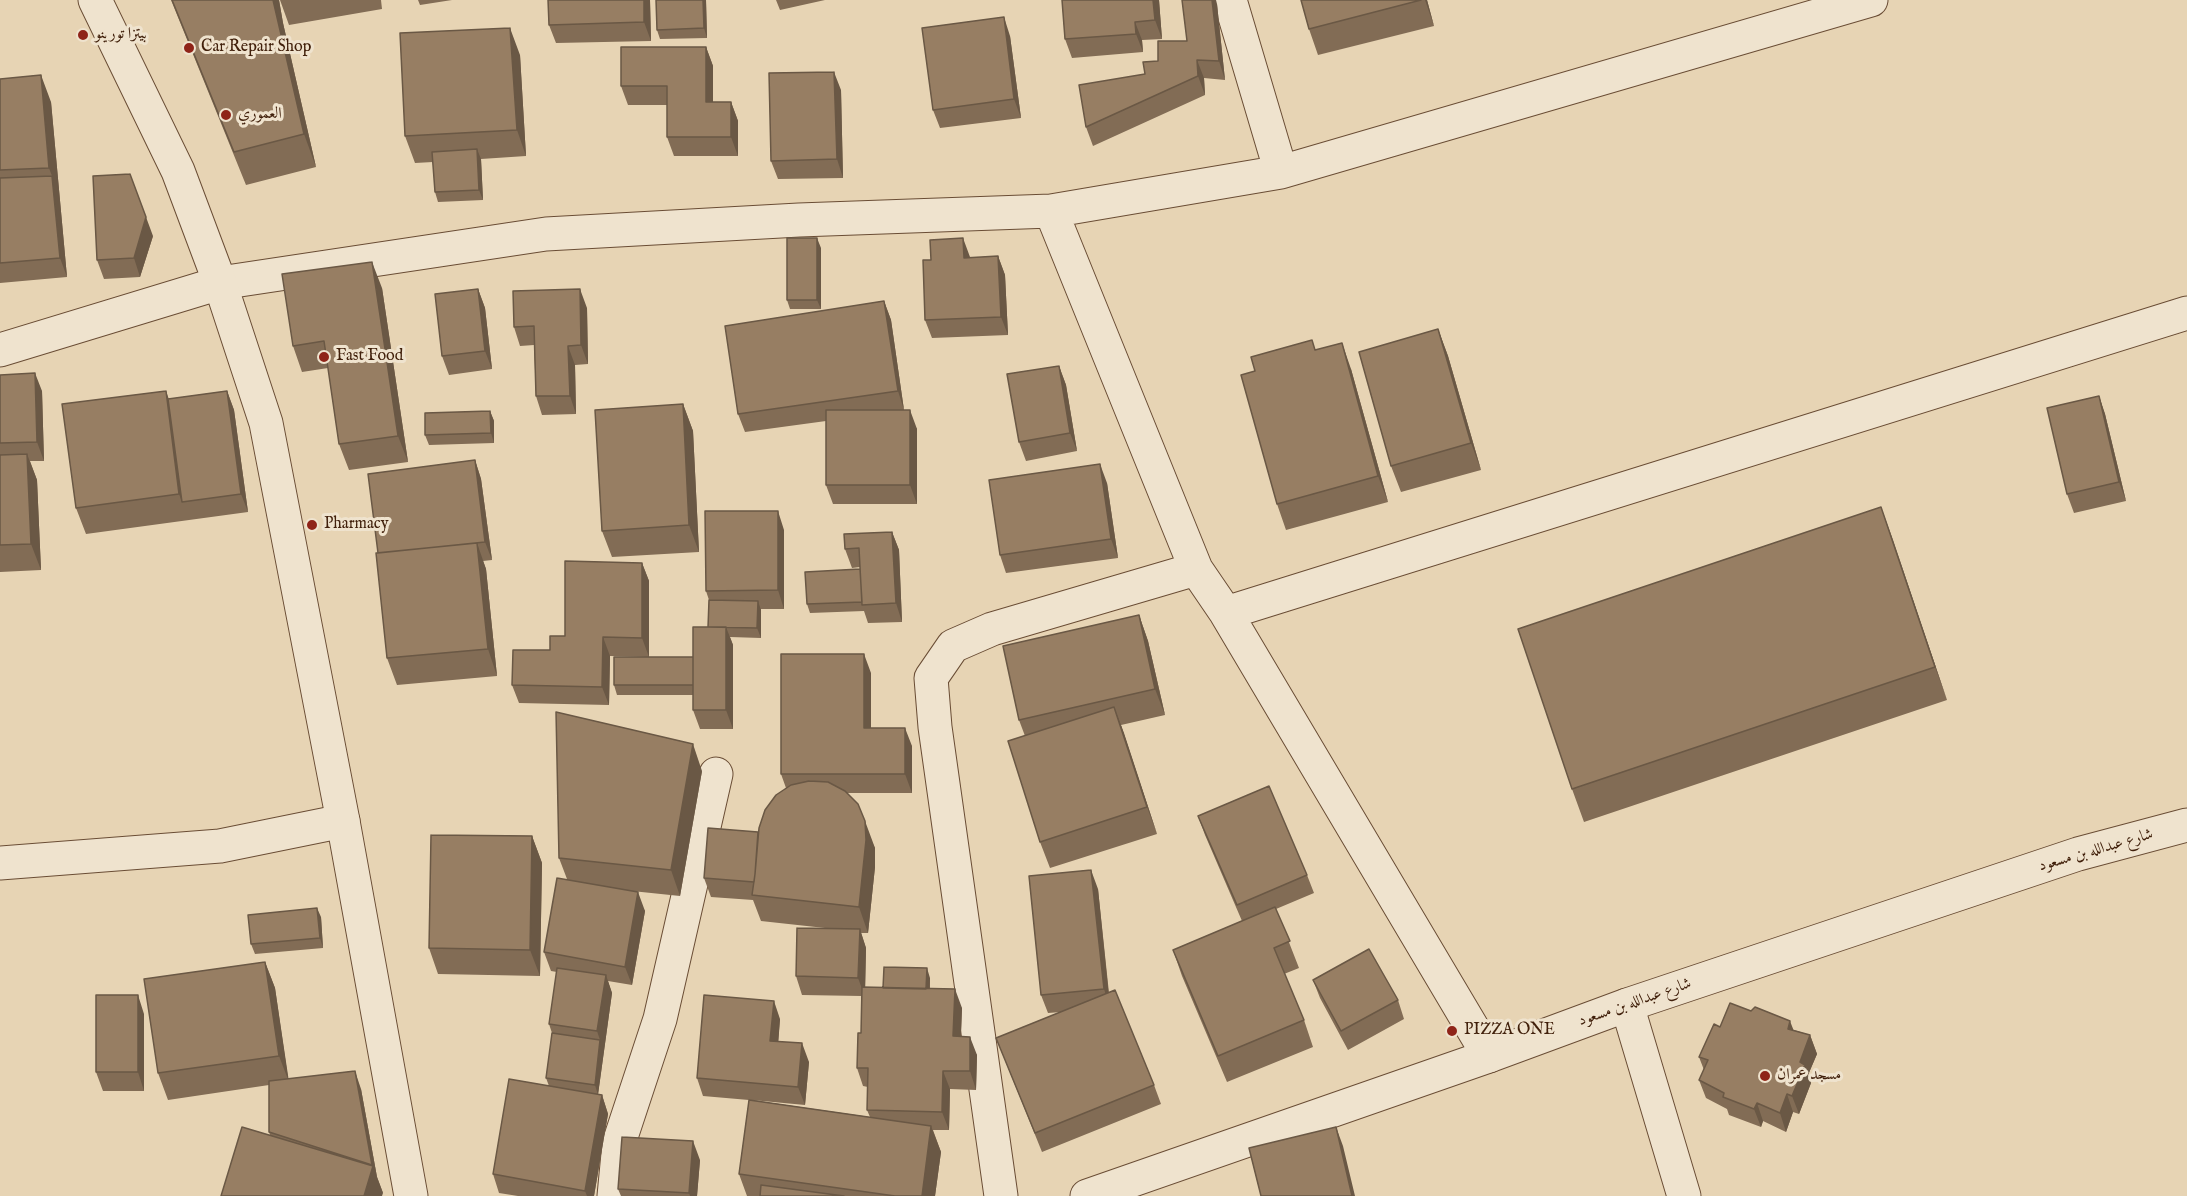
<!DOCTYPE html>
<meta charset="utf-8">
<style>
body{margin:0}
canvas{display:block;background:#e7d4b4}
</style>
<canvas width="2187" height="1196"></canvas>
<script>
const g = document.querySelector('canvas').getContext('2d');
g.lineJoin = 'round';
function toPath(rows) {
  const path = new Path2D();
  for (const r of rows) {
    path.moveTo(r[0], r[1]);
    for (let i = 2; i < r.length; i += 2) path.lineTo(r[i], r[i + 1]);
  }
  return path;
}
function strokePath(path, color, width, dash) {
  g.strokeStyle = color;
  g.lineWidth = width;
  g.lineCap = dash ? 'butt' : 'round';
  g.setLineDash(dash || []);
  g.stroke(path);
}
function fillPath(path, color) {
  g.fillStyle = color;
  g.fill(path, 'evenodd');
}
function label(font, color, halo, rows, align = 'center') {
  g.font = font + ' "IM FELL English",Amiri,serif';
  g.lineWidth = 6;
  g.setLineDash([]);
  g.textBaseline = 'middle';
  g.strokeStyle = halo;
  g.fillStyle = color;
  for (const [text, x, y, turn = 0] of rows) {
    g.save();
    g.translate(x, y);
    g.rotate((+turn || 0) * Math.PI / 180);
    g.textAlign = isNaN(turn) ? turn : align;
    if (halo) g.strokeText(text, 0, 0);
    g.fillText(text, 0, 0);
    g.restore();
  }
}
const minor = toPath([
 [1230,0,1281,172],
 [1051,211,1196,569,1226,613,1489,1056],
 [0,350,220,283,546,234,799,220,1051,211,1281,172,1871,0],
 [1226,613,2187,313],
 [0,863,220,846,343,821],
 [1627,1005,1684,1196],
 [614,1196,619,1143,660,1019,716,774],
 [1001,1196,935,727,931,678,953,646,992,629,1196,569]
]);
const tertiary = toPath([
 [95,0,178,171,220,283,266,423,343,821,411,1196],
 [1087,1196,1489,1056,1627,1005,2078,854,2187,825]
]);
const wall = toPath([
 [171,0,279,0,283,23,316,167,246,185],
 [280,0,381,0,382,9,289,25],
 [418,0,452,0,420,5],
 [548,0,650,0,651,41,556,43,549,25],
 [656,0,706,0,707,38,660,39,657,30],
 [776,0,825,0,780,10],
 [1062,0,1159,0,1162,39,1142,40,1143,52,1072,58,1065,39],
 [1301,0,1427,0,1434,26,1318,55,1309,29],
 [1217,4,1225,80,1204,78,1205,95,1093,146,1086,127,1145,74,1158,61,1187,41],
 [1010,36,1021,118,940,128,933,110],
 [706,47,713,66,713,102,731,102,738,121,738,156,674,156,667,137,667,105,628,105,621,86],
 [520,55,526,156,481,159,483,200,438,202,435,192,433,162,415,163,405,136],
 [0,79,51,102,67,277,0,283],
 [841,90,843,178,778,179,771,161],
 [153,236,140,277,104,279,97,260],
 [821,248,821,309,790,309,787,300],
 [998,256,1005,275,1008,335,932,338,925,320,970,258],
 [382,288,408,462,349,470,339,444,328,368,302,372,293,346],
 [478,289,485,308,492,369,449,375,442,356],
 [884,301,891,320,904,410,917,429,917,504,833,504,826,485,826,421,745,432,738,414],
 [587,308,588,364,575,365,576,414,542,415,536,396,534,345,520,346,514,327],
 [1438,329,1448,356,1481,470,1401,492,1391,466],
 [1316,350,1351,369,1388,502,1286,530,1277,504,1255,371],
 [1059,366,1066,385,1077,451,1026,461,1019,442],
 [0,375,42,391,44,461,30,461,37,480,41,570,0,572],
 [166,391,168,399,227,391,234,410,248,512,86,534,76,508],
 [2099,396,2105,414,2126,501,2074,513,2067,494],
 [683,404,693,431,699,552,612,557,602,531],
 [490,411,494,421,494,443,429,445,425,435],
 [475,460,481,479,492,560,483,561,486,569,497,676,397,685,387,658,378,553],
 [1107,483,1118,558,1006,573,1000,555],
 [1881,507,1947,700,1584,822,1572,789],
 [784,530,784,609,761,609,761,638,730,637,733,645,733,729,700,729,693,710,693,695,617,695,614,685,693,657,708,627,709,600,706,591],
 [892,532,899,550,902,622,868,623,864,611,810,613,807,604,860,569,860,567,852,568,845,549],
 [642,563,649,581,649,657,610,656,609,705,519,703,512,685,550,650],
 [1139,615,1148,641,1165,715,1121,725,1157,834,1050,868,1040,842,1025,736,1019,720],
 [871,673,871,728,912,746,912,793,847,793,875,848,875,867,868,933,861,933,866,948,865,987,883,988,930,978,930,989,962,1008,961,1036,977,1055,976,1090,950,1089,949,1130,933,1130,941,1152,935,1196,747,1196,739,1174,749,1100,703,1096,697,1078,780,1019,778,1042,809,1062,805,1105,752,1100,870,1117,867,1110,868,1087,863,1086,857,1068,861,1033,862,996,802,995,796,976,825,928,761,921,753,900,711,897,704,878,758,832,786,788,781,774],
 [702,771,680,896,632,891,645,911,632,985,608,981,612,993,598,1094,602,1095,608,1114,594,1196,518,1196,499,1193,493,1174,549,1086,546,1078,552,1033,549,1024,557,972,551,971,544,952,567,879,559,858],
 [1198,816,1307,875,1314,893,1276,909,1299,968,1284,974,1304,1020,1313,1047,1227,1082,1182,976,1173,950,1242,921,1205,835],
 [532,836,542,863,540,976,438,974,429,948],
 [1098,889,1109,993,1154,1085,1161,1104,1042,1152,996,1038,1061,1012,1048,1013,1041,995],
 [321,917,323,948,255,954,251,944],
 [265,962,275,988,288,1078,361,1089,377,1177,383,1193,270,1135,269,1132,269,1085,168,1100,158,1073],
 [1313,980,1398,1000,1404,1019,1348,1050,1320,998],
 [144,1014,144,1091,103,1091,96,1072],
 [1720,1027,1794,1030,1810,1035,1817,1054,1808,1075,1811,1083,1799,1114,1793,1112,1786,1132,1763,1121,1761,1127,1729,1115,1727,1109,1706,1098,1699,1080,1704,1070,1699,1057],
 [700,1160,697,1196,621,1196,618,1189]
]);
const shadedWall = toPath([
 [273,0,279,0,283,23,316,167,304,134],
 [644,0,650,0,651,41,644,22],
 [703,0,706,0,707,38,704,28],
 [1153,0,1159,0,1162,39,1155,20],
 [1212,0,1216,0,1217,4,1225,80,1219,61],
 [1425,0,1427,0,1434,26],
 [1004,17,1010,36,1021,118,1014,99],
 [1135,22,1142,40,1143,52,1136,34],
 [510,28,520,55,526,156,517,130],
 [706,47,713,66,713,121,706,102],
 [1197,60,1204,78,1205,95,1198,76],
 [834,72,841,90,843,178,837,159],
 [41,75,51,102,67,277,60,258,52,176,49,168],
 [731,102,738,121,738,156,731,137],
 [477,149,481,159,483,200,479,190],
 [146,217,153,236,140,277,134,258],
 [817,238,821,248,821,309,817,300],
 [963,238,970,257,970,277,964,258],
 [998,256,1005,275,1008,335,1001,317],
 [372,262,382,288,408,462,398,436],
 [478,289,485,308,492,369,485,351],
 [580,289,587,308,588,364,581,345],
 [884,301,891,320,904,410,898,391],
 [1438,329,1448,356,1481,470,1471,443],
 [1342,343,1351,369,1388,502,1378,476],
 [568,346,575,365,576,414,570,396],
 [1059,366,1066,385,1077,451,1070,433],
 [35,373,42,391,44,461,37,442],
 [166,391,175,417,182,502,179,494],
 [227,391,234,410,248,512,241,494],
 [2099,396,2105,414,2126,501,2119,482],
 [683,404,693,431,699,552,689,525],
 [910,410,917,429,917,504,910,485],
 [490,411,494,421,494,443,491,433],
 [27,454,37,480,41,570,31,544],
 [475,460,481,479,492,560,485,542],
 [1100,464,1107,483,1118,558,1111,539],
 [1881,507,1893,540,1947,700,1935,667],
 [778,511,784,530,784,609,778,590],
 [892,532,899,550,902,622,896,603],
 [477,543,486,569,497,676,488,649],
 [642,563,649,581,649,657,642,638],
 [758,601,761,610,761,638,757,628],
 [1139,615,1148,641,1165,715,1155,689],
 [726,627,733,645,733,729,726,710],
 [603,637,610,656,609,705,602,687],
 [864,654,871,673,871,746,864,728],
 [1114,707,1124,733,1157,834,1147,807],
 [905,728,912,746,912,793,905,774],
 [693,744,702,771,680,896,671,870],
 [865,821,875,848,875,867,868,933,859,907],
 [532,836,542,863,540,976,530,950],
 [1091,870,1098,889,1110,1007,1104,989],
 [638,892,645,911,632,985,625,967],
 [317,908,321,917,323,948,320,938],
 [860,929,866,948,865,997,858,978],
 [265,962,275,988,289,1082,279,1056],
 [927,968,930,978,929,1007,926,998],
 [606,975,612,993,598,1095,595,1085,600,1040,597,1031],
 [955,989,962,1008,960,1054,953,1036],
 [138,995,144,1014,144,1091,138,1072],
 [774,1001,780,1019,777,1060,770,1041],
 [1790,1021,1797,1039,1788,1029],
 [1810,1035,1817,1054,1808,1075,1811,1083,1799,1114,1792,1096,1800,1062],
 [970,1037,977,1055,976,1090,970,1071],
 [802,1043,809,1062,805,1105,798,1087],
 [355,1071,361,1089,377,1177,383,1193,382,1196,364,1196,372,1165],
 [943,1071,950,1089,949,1130,942,1112],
 [1787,1094,1793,1112,1786,1132,1780,1113],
 [602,1095,608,1114,594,1196,587,1196,585,1191],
 [1757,1103,1763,1121,1761,1127,1754,1109],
 [931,1126,941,1152,935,1196,922,1196],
 [1336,1127,1343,1146,1355,1196,1352,1196],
 [693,1141,700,1160,697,1196,690,1196,689,1193]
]);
const building = toPath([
 [172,0,273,0,304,134,234,152,172,0],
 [548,0,644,0,644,22,549,25,548,0],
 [656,0,703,0,704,28,657,30,656,0],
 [1062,0,1153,0,1155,20,1135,22,1136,34,1065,39,1062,0],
 [1182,0,1212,0,1219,61,1197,60,1198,76,1086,127,1079,85,1145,74,1143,62,1158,61,1158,41,1187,41,1182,0],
 [1301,0,1421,0,1309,29,1301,0],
 [1004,17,1014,99,933,110,922,28,1004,17],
 [510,28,517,130,405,136,400,33,510,28],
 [621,47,706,47,706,102,731,102,731,137,667,137,667,86,621,86,621,47],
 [834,72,837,159,771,161,769,73,834,72],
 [41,75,49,168,0,170,0,79,41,75],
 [477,149,479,190,435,192,432,152,477,149],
 [130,174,146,217,134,258,97,260,93,176,130,174],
 [52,176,60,258,0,263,0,178,52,176],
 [787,238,817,238,817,300,787,300,787,238],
 [963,238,964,258,998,256,1001,317,925,320,923,260,931,260,930,240,963,238],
 [372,262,398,436,339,444,324,341,293,346,282,274,372,262],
 [478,289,485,351,442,356,435,294,478,289],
 [580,289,581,345,568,346,570,396,536,396,534,326,514,327,513,291,580,289],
 [884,301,898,391,738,414,725,326,884,301],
 [1438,329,1471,443,1391,466,1359,352,1438,329],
 [1312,340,1315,350,1342,343,1378,476,1277,504,1241,375,1255,371,1251,357,1312,340],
 [1059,366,1070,433,1019,442,1007,374,1059,366],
 [35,373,37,442,0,443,0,375,35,373],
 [166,391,179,494,76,508,62,404,166,391],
 [227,391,241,494,182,502,168,399,227,391],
 [2099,396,2119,482,2067,494,2047,408,2099,396],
 [683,404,689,525,602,531,595,410,683,404],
 [826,410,910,410,910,485,826,485,826,410],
 [490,411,491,433,425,435,425,413,490,411],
 [27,454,31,544,0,545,0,455,27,454],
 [475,460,485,542,378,553,368,474,475,460],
 [1100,464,1111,539,1000,555,989,480,1100,464],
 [1881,507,1935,667,1572,789,1518,629,1881,507],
 [705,511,778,511,778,590,706,591,705,511],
 [892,532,896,603,862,605,859,548,845,549,844,534,892,532],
 [477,543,488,649,387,658,376,553,477,543],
 [565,561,642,563,642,638,603,637,602,687,512,685,513,650,550,650,550,636,565,636,565,561],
 [860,569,862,602,807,604,805,572,860,569],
 [709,600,758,601,757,628,708,627,709,600],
 [1139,615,1155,689,1019,720,1003,646,1139,615],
 [693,627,726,627,726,710,693,710,693,627],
 [781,654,864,654,864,728,905,728,905,774,781,774,781,654],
 [614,657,693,657,693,685,614,685,614,657],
 [1114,707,1147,807,1040,842,1008,741,1114,707],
 [556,712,693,744,671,870,559,858,556,712],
 [809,781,828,782,845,791,858,804,865,821,866,840,859,907,752,895,755,874,759,828,765,810,776,795,791,785,809,781],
 [1269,786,1307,875,1237,905,1198,816,1269,786],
 [708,828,758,832,755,874,754,882,704,878,708,828],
 [431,835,532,836,530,950,429,948,431,835],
 [1091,870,1104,989,1041,995,1029,876,1091,870],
 [557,878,638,892,625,967,544,952,557,878],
 [1275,907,1290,941,1274,948,1304,1020,1218,1056,1173,950,1275,907],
 [317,908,320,938,251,944,248,915,317,908],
 [797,928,860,929,858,978,796,976,797,928],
 [1369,949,1398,1000,1341,1031,1313,980,1369,949],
 [265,962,279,1056,158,1073,144,979,265,962],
 [884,967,927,968,926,989,883,988,884,967],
 [557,968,606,975,597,1031,549,1024,557,968],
 [862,987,955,989,953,1036,970,1037,970,1071,943,1071,942,1112,867,1110,868,1068,857,1068,858,1033,861,1033,862,987],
 [1115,990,1154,1085,1035,1133,996,1038,1115,990],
 [96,995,138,995,138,1072,96,1072,96,995],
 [704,995,774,1001,770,1041,802,1043,798,1087,697,1078,704,995],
 [1730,1003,1751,1011,1755,1007,1790,1021,1788,1029,1810,1035,1800,1062,1805,1065,1792,1096,1787,1094,1780,1113,1757,1103,1754,1109,1723,1097,1724,1093,1699,1080,1708,1060,1699,1057,1714,1024,1720,1027,1730,1003],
 [552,1033,600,1040,595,1085,546,1078,552,1033],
 [355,1071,372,1165,269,1132,269,1081,355,1071],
 [509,1079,602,1095,585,1191,493,1174,509,1079],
 [749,1100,931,1126,922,1196,895,1196,739,1174,749,1100],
 [242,1127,373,1166,364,1196,221,1196,242,1127],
 [1336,1127,1352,1196,1261,1196,1249,1148,1336,1127],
 [622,1137,693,1141,689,1193,618,1189,622,1137],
 [761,1185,844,1196,760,1196,761,1185]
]);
const markers = [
 [83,35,6,"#8f2418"],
 [189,48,6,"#8f2418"],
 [226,115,6,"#8f2418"],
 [324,357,6,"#8f2418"],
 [312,525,6,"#8f2418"],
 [1452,1031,6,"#8f2418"],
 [1765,1076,6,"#8f2418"]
];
const poiNames = [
 ["بيتزا تورينو",95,35],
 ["Car Repair Shop",201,48],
 ["العموري",238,115],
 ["Fast Food",336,357],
 ["Pharmacy",324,525],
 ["PIZZA ONE",1464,1031],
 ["مسجد عمران",1777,1076]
];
const streetNames = [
 ["شارع عبدالله بن مسعود",2096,851,-16],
 ["شارع عبدالله بن مسعود",1635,1003,-19]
];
strokePath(minor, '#6a4d35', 35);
strokePath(tertiary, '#6a4d35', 35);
strokePath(minor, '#efe3ce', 33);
strokePath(tertiary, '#efe3ce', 33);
fillPath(wall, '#826c55');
fillPath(shadedWall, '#6a5845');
fillPath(building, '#977e63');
strokePath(building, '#6a5845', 1.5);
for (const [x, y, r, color] of markers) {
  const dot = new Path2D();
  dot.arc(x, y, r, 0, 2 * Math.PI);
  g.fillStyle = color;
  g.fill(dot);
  strokePath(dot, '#efe3ce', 2);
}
label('16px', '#41200b', '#efe3ce', poiNames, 'left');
label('16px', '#41200b', '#efe3ce', streetNames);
</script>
